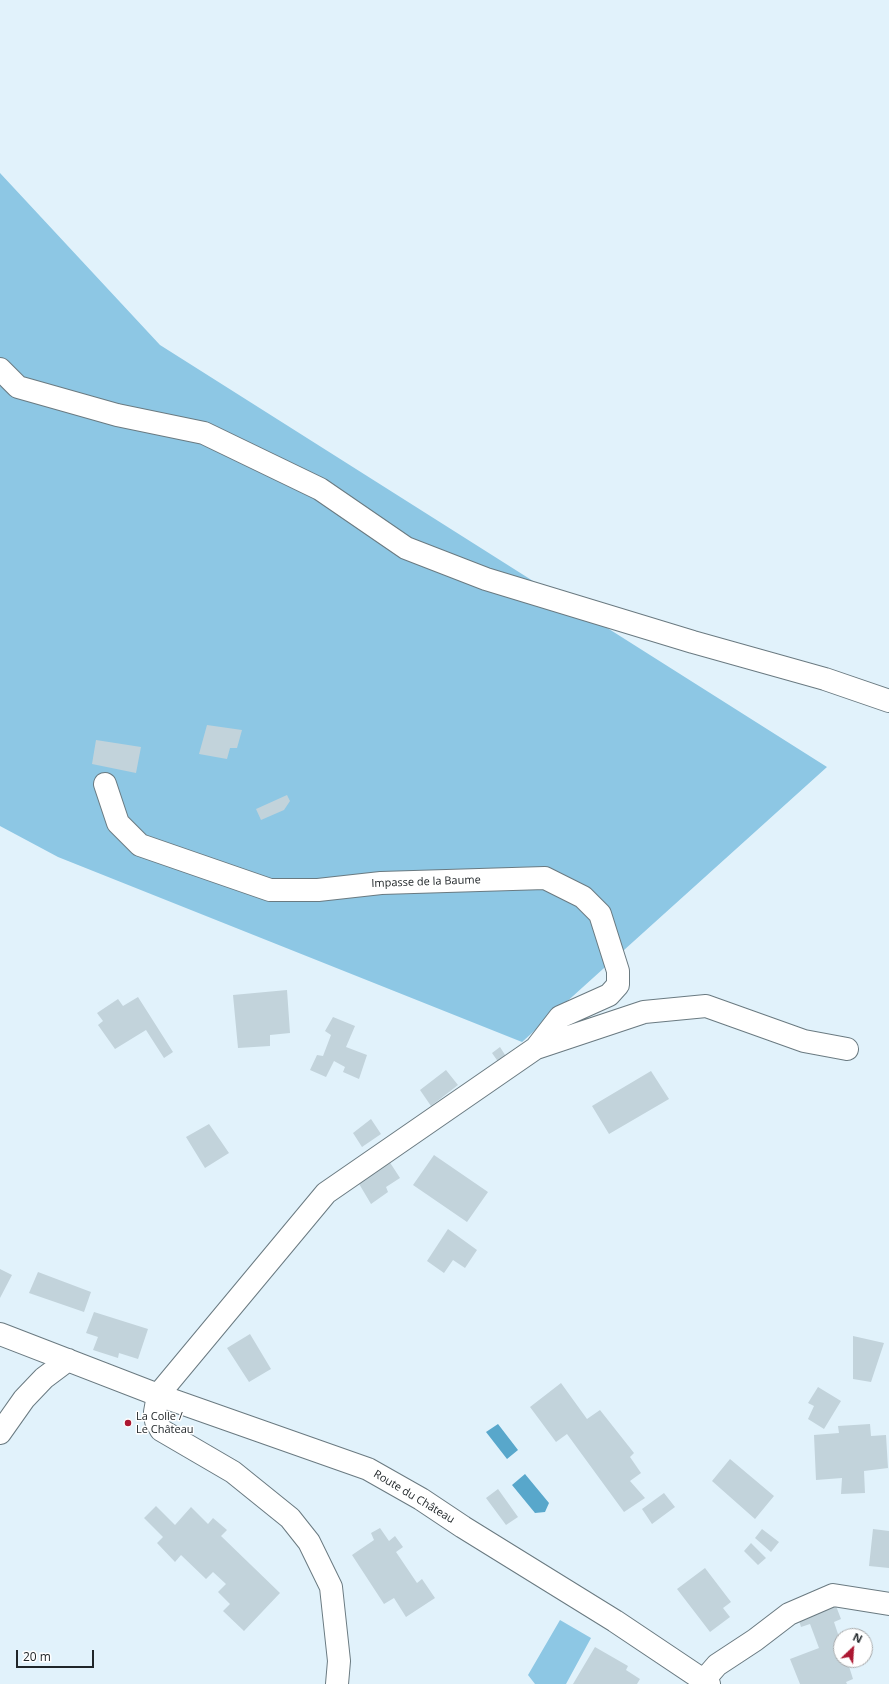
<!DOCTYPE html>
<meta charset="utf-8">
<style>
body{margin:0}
#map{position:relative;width:889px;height:1684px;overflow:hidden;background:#e1f2fb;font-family:"Open Sans",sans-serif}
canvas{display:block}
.north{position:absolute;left:833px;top:1628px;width:40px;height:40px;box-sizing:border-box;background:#fff;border:1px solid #a6a8a9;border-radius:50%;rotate:25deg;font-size:11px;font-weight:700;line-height:16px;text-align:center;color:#202629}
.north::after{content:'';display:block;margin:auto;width:14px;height:18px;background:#ac1731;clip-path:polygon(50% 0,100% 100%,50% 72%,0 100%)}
.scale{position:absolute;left:16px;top:1650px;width:78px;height:18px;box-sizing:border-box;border:2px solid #202629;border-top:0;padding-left:5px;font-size:12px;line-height:14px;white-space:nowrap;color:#202629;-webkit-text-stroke:3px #fff;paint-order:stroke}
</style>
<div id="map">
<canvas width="889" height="1684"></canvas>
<div class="north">N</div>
<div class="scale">20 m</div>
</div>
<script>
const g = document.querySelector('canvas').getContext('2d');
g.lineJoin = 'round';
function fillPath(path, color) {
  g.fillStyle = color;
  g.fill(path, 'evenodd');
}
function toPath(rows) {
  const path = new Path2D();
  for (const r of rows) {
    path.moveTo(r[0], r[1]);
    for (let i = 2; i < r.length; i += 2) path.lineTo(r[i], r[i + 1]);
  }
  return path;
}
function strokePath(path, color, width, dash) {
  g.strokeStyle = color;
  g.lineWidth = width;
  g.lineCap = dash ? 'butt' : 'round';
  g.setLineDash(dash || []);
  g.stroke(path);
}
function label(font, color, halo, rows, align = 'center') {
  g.font = font + ' "Open Sans",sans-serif';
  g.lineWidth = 3;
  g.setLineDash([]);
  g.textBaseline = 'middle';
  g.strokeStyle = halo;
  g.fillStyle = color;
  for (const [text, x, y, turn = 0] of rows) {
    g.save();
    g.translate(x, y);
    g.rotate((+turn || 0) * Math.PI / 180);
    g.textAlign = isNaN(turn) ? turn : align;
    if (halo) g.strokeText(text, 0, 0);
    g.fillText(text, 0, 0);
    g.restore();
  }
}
const green = toPath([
 [0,173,160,345,827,767,522,1042,58,857,0,826],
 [560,1620,591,1638,566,1684,535,1684,528,1675]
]);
const water = toPath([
 [498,1424,518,1450,507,1459,486,1432],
 [525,1474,549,1503,545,1512,535,1513,512,1485]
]);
const building = toPath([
 [207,725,242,730,237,748,230,748,227,759,199,754],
 [96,740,141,747,136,773,92,764],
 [287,795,290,801,284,810,261,820,256,809],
 [287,990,290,1033,270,1035,270,1046,238,1048,233,995],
 [138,997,173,1052,164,1058,146,1030,115,1049,98,1025,103,1021,97,1013,118,999,123,1006],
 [333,1017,355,1026,346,1047,367,1055,359,1079,343,1072,345,1067,334,1061,326,1077,310,1070,317,1055,323,1056,331,1035,325,1031],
 [500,1047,507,1058,499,1063,492,1053],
 [446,1070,458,1085,431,1106,420,1090],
 [651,1071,669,1099,609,1134,592,1106],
 [371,1119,381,1134,362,1147,353,1133],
 [209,1124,229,1153,205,1168,186,1137],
 [434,1155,488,1192,467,1222,413,1185],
 [389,1161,400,1178,386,1187,388,1192,371,1204,355,1177],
 [448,1229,477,1250,465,1268,453,1260,444,1273,427,1261],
 [0,1269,12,1275,0,1298],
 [38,1272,91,1292,84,1312,29,1293],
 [94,1312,148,1329,138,1359,119,1353,118,1358,93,1350,98,1337,86,1333],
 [250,1334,271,1369,249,1382,227,1348],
 [853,1336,884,1343,871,1382,853,1379],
 [561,1383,587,1419,600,1410,634,1453,630,1457,641,1473,630,1481,645,1498,624,1512,567,1434,556,1442,530,1407],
 [818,1387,841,1401,824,1429,808,1419,814,1406,808,1403],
 [870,1424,871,1436,886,1435,888,1468,864,1471,865,1493,841,1494,842,1478,816,1480,814,1435,839,1433,838,1426],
 [730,1459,774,1496,755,1519,712,1481],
 [498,1489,518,1517,506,1525,486,1498],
 [664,1493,675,1507,652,1524,642,1509],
 [156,1506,175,1525,191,1507,208,1524,213,1518,227,1530,221,1536,280,1593,244,1631,223,1611,230,1604,218,1592,226,1584,213,1572,206,1579,181,1555,175,1562,157,1543,163,1537,144,1518],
 [380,1528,389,1541,395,1536,403,1547,396,1552,417,1583,422,1579,435,1598,406,1617,394,1598,384,1604,352,1555,374,1540,371,1533],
 [762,1529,779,1542,771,1552,755,1538],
 [873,1529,889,1531,889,1568,869,1566],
 [751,1543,766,1558,758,1565,744,1551],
 [705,1568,731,1602,723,1608,730,1617,710,1632,677,1589],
 [836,1606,841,1619,834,1622,841,1643,841,1660,847,1660,853,1679,846,1682,847,1684,800,1684,790,1659,819,1648,810,1624,801,1627,797,1614],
 [595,1647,628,1666,626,1670,640,1679,637,1684,573,1684]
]);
const minor = toPath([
 [0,369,18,387,117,415,204,433,320,489,406,548,486,579,693,642,825,679,889,701],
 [105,784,118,823,140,845,270,890,318,890,381,883,545,878,583,897,600,914,618,971,618,985,609,995,560,1017,536,1048],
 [0,1334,158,1395,368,1469,421,1499,463,1527,615,1621,709,1684],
 [0,1433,24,1399,44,1378,68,1360],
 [704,1680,717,1665,755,1640,789,1614,833,1595,889,1604],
 [337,1684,339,1661,331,1587,309,1542,290,1518,233,1472,161,1430,156,1421,155,1412,158,1395,326,1193,536,1048,644,1012,706,1006,804,1041,847,1049]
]);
const markers = [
 [128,1423,4,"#ac1731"]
];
const streetNames = [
 ["Impasse de la Baume",426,882,-2],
 ["Route du Château",414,1497,31]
];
const poiNames = [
 ["La Colle /",136,1417],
 ["Le Château",136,1430]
];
fillPath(green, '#8dc7e4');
fillPath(water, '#58a7cb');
fillPath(building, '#c2d3db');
strokePath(minor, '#6a7a81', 24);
strokePath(minor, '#fff', 22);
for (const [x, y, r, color] of markers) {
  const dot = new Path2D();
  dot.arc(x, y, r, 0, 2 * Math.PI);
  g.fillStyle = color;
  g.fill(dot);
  strokePath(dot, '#fff', 1.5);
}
label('11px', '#202629', '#fff', streetNames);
label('11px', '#202629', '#fff', poiNames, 'left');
</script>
